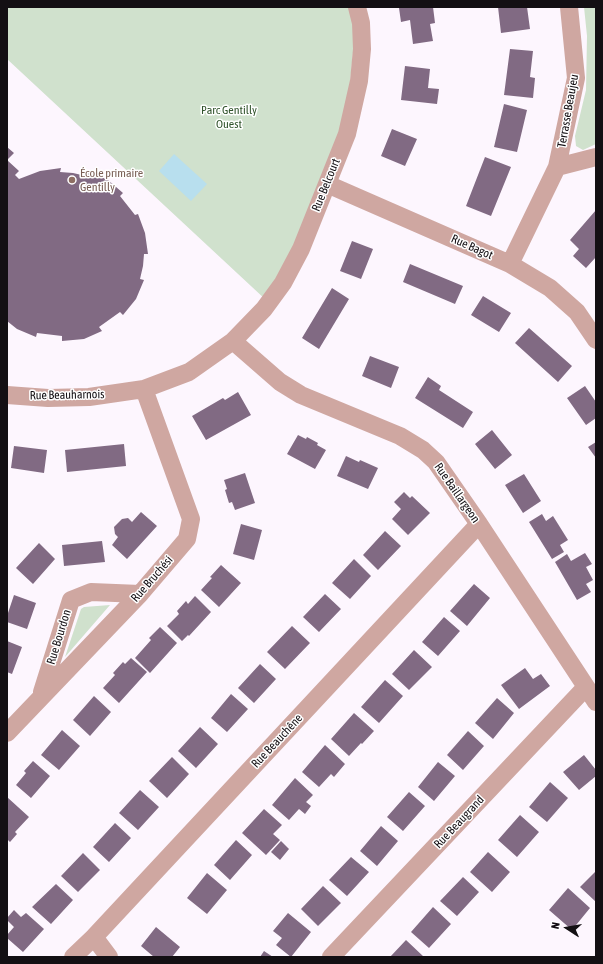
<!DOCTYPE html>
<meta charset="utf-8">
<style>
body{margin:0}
#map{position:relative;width:603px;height:964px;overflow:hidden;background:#fdf6fe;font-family:"Asap Condensed",sans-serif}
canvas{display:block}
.frame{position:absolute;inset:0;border:8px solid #130f13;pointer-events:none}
.north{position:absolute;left:547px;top:908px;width:40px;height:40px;-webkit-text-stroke:3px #fff;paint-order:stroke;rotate:282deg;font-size:11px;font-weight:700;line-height:16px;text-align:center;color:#130f13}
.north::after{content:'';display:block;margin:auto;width:14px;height:18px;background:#130f13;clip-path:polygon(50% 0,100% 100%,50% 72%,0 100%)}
</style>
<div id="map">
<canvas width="603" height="964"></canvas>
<div class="frame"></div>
<div class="north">N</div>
</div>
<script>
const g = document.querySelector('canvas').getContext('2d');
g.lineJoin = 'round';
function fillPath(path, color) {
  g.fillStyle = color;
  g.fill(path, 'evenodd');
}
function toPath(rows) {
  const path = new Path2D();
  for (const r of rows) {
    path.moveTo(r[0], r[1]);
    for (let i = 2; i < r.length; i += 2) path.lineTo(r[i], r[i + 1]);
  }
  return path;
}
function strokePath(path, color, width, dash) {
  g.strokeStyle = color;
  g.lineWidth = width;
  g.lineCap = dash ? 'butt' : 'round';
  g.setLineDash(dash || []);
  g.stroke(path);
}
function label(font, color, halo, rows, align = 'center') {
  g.font = font + ' "Asap Condensed",sans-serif';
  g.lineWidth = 3;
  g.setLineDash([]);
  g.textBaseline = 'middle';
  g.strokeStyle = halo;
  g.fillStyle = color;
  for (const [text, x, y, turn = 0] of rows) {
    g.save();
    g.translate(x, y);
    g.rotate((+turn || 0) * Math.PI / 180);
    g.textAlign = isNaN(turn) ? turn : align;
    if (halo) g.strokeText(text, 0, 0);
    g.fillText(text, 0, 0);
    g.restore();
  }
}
const green = toPath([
 [7,7,354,7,356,22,347,113,313,207,266,300,7,59],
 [584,7,596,7,596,144,583,150,576,146,575,136,586,90,587,36],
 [110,605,65,657,81,609,84,607]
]);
const water = toPath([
 [174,154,207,184,191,201,159,171]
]);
const building = toPath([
 [405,7,433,7,435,23,430,24,433,41,413,44,410,20,401,22,399,8],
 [498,7,527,7,530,29,501,33],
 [510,49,533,51,530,77,535,78,533,98,504,95],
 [405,66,430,69,428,88,439,89,437,104,401,100],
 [504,104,527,110,517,152,494,147],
 [392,129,417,139,405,166,381,156],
 [7,147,14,153,7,160,19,171,15,175,19,179,40,171,61,168,60,172,73,173,86,176,87,171,108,180,123,193,120,196,135,215,138,214,145,233,148,254,144,254,143,266,140,279,144,280,136,299,123,315,120,312,99,327,102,331,84,339,62,341,62,336,37,333,36,337,17,329,7,321],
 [485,157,511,167,491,216,466,206],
 [596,210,596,257,586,268,573,256,579,249,570,240],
 [352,241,373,249,361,279,340,271],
 [410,264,463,286,455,304,403,282],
 [332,288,349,299,319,349,302,338],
 [483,296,511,313,499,332,471,315],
 [529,328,572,366,558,382,515,343],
 [370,356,399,367,391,388,362,376],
 [428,377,441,386,439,390,473,412,463,428,415,398],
 [585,386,596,402,596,418,586,425,567,398],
 [238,392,251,415,206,440,192,416,223,398,225,400],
 [492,430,512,455,495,469,475,444],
 [298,435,306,439,307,437,318,443,317,445,326,450,315,469,287,454],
 [596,442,596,458,588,447],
 [124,444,126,466,67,472,65,450],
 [14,446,47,450,44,473,11,468],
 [346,456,359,462,360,460,378,468,368,489,337,476],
 [245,473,255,503,235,510,232,502,229,503,225,490,227,489,224,480],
 [524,474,541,501,523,513,505,485],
 [404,492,410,498,412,496,430,513,408,535,392,519,401,509,394,502],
 [141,512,157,526,127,559,112,545,118,537,115,534,114,527,122,519,128,518,132,522],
 [542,514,546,521,553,516,568,540,560,545,564,552,552,559,529,522],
 [241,524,262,530,254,560,233,554],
 [385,531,401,546,378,570,363,555],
 [102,541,105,562,64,566,62,545],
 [39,543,55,559,33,584,16,568],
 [585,553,592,564,586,567,593,580,586,584,591,592,577,600,555,562,567,554,571,561],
 [354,559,371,576,350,599,332,583],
 [221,565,241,583,219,607,201,590,212,578,210,577],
 [474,584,490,598,467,626,450,611],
 [325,594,341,609,319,632,303,617],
 [14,595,36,603,27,629,7,622,7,616],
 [195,596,211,612,189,636,188,635,182,641,167,626,179,614,177,611,186,601,188,604],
 [444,617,460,631,438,656,422,642],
 [292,626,310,643,285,669,267,652],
 [160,627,177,643,150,673,135,658,151,640,149,638],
 [7,641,22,647,12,674,7,672],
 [414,650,432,667,409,690,392,674],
 [131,658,147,672,119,703,103,688,115,675,113,673,123,662,125,664],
 [260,664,276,679,254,703,238,688],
 [525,668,533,679,541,674,550,686,519,709,501,685],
 [385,680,403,696,379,723,361,707],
 [231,694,248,709,227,732,211,718],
 [94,696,111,712,90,736,73,720],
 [497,698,514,713,493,739,475,723],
 [354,713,374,731,362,744,361,743,349,756,331,739],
 [200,727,218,744,196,768,178,751],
 [62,730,80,746,59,770,41,755],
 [468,731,484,746,463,770,447,755],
 [325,745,345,764,334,777,331,774,319,787,302,772],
 [584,755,596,770,596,776,579,790,563,772],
 [172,757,189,774,167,798,149,781],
 [33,761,50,776,31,798,16,785,26,773,24,771],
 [438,762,455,776,434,801,418,787],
 [295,778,313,795,306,802,311,806,305,814,299,809,289,820,272,805],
 [550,782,568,798,547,822,529,807],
 [140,790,159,807,138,830,119,813],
 [409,792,425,806,403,831,387,817],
 [7,797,29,817,15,832,17,834,10,842,7,839],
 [264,809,282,825,273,834,280,840,266,855,242,833],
 [520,815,539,832,517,857,498,840],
 [115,823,131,838,109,862,93,847],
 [381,826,398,841,377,866,360,851],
 [236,840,252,855,230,880,214,865],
 [281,841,289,849,280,860,271,852],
 [488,852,510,872,492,892,470,872],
 [83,853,100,870,78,892,61,876],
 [351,857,369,872,347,896,329,880],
 [596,871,596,902,580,887],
 [207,873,227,890,207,914,187,898],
 [463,877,479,892,457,916,440,901],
 [56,884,73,900,51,924,32,907],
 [323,886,341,903,318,926,301,909],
 [568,888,590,908,572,930,549,910],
 [433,907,451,924,429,948,411,932],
 [14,910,21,917,26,913,44,929,23,952,7,938,7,935,14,927,7,920,7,918],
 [288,913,311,932,291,957,276,945,282,938,273,931],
 [156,927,180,947,172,957,154,957,141,946],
 [406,940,424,957,390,957],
 [264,951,273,957,260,957]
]);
const minor = toPath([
 [557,167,596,157],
 [327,184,510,264,550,288,577,312,596,340],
 [510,264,557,167,576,78,569,7],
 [233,341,280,382,301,395,400,436,423,450,436,462,479,524,596,702],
 [7,395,48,398,89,397,144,389,189,372,233,341,264,309,283,283,301,249,347,134,359,81,362,49,361,23,357,7],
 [42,692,71,600,91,592,140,594],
 [7,733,140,594,187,539,191,519,144,389],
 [94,937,109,957],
 [73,957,94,937,479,524],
 [331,957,586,687]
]);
const markers = [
 [72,180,4,"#8d6e63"]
];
const parkNames = [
 ["Parc Gentilly",229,110],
 ["Ouest",229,124]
];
const streetNames = [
 ["Terrasse Beaujeu",568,111,-80],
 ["Rue Belcourt",326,185,-68],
 ["Rue Bagot",472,247,24],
 ["Rue Beauharnois",67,395,-1],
 ["Rue Baillargeon",457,493,55],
 ["Rue Bruchési",152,579,-49],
 ["Rue Bourdon",59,637,-73],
 ["Rue Beauchêne",277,741,-47],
 ["Rue Beaugrand",459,822,-47]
];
const educationNames = [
 ["École primaire",80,173],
 ["Gentilly",80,187]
];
fillPath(green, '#d0e1cd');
fillPath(water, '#b8dfee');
fillPath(building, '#816a83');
strokePath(minor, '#cfa7a1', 18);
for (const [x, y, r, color] of markers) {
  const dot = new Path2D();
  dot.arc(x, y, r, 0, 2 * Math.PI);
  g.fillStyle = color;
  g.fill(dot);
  strokePath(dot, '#fff', 1.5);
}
label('12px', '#30532b', '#fff', parkNames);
label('12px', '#130f13', '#fff', streetNames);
label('12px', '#785e54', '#fff', educationNames, 'left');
</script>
